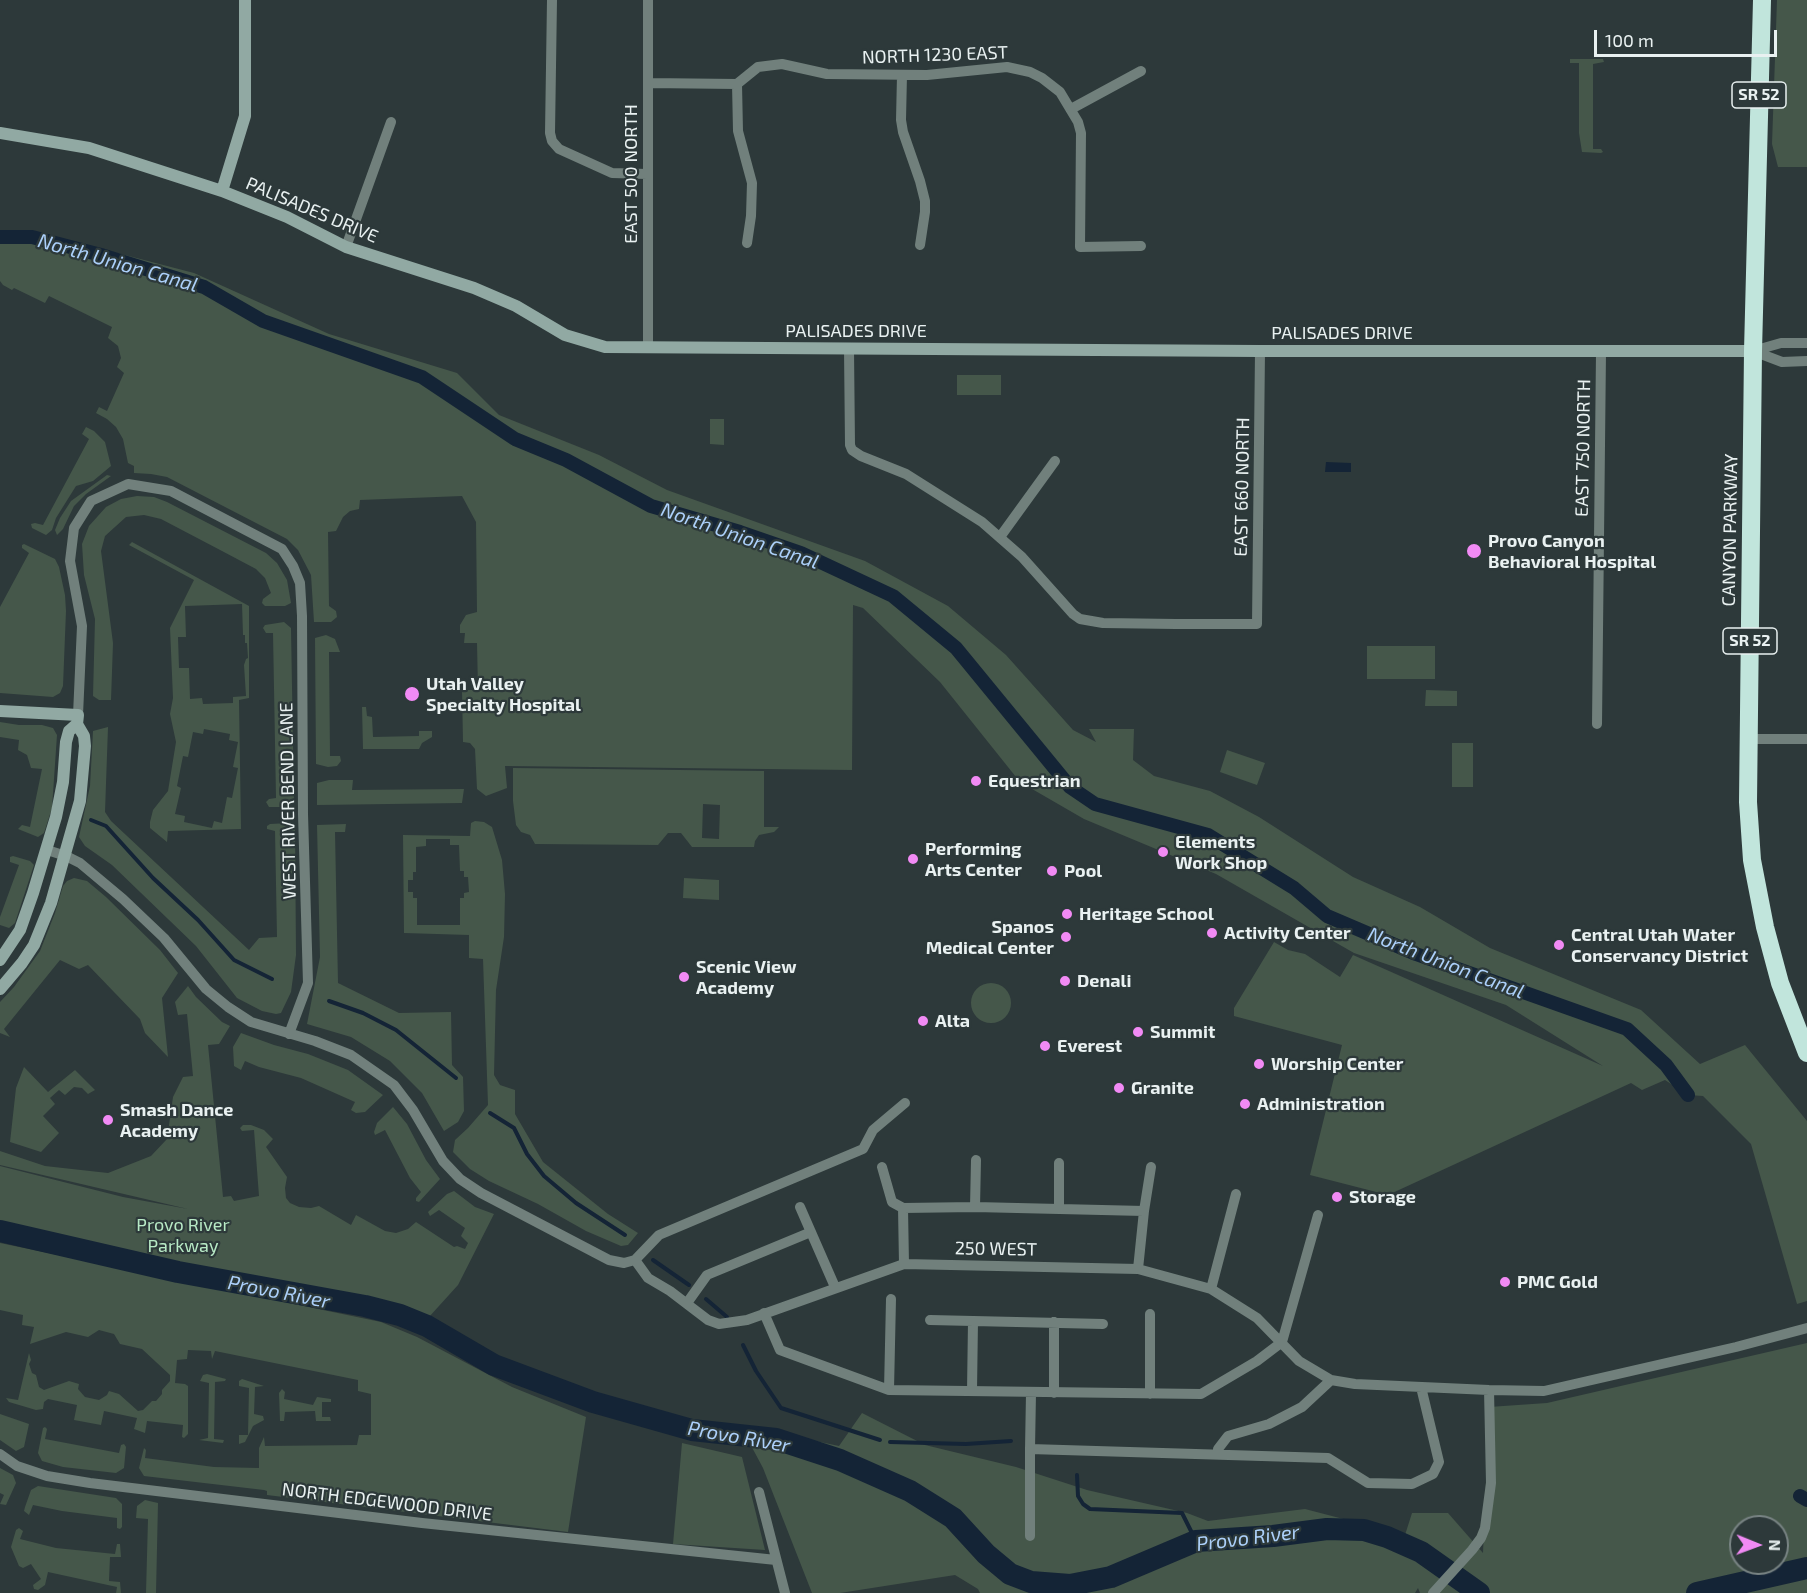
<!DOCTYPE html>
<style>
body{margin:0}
#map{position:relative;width:1807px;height:1593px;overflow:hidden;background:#2d393a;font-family:"Exo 2",sans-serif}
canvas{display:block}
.north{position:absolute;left:1729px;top:1515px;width:60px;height:60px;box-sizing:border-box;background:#2d393a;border:2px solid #788383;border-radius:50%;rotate:91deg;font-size:16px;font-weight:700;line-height:24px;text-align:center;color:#e9f1f1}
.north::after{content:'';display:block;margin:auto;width:21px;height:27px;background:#f18af4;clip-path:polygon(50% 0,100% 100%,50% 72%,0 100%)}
.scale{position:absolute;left:1594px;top:30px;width:183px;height:27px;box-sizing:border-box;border:3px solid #e9f1f1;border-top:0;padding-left:8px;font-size:18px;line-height:21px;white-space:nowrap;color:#e9f1f1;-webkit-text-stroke:4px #2d393a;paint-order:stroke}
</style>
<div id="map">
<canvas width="1807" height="1593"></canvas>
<div class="north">N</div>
<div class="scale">100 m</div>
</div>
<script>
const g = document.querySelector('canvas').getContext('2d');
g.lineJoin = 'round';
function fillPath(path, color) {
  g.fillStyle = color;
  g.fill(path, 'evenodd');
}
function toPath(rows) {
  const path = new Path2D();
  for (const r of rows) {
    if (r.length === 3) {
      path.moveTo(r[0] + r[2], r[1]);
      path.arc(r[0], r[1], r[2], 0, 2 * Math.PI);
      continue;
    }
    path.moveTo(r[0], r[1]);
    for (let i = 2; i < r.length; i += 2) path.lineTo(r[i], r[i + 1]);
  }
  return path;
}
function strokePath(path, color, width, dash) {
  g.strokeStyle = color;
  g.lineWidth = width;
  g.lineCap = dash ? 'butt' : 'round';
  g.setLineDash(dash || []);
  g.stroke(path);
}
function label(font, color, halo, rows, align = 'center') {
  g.font = font + ' "Exo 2",sans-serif';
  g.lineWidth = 4.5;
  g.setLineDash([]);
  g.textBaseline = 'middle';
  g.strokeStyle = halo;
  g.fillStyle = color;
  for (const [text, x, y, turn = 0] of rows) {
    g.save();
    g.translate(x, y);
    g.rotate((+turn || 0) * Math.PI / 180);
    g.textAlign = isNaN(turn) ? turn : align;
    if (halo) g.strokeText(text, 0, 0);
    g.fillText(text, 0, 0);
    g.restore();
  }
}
const green = toPath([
 [1777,0,1807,0,1807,167,1778,167,1772,144],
 [1570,59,1603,59,1604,62,1593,64,1593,149,1601,149,1603,152,1601,153,1582,152,1579,133,1579,63,1570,63],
 [0,230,52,236,194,273,329,334,457,373,499,415,599,455,667,490,865,561,948,606,1006,655,1073,730,1096,742,1089,729,1134,729,1133,760,1154,776,1210,791,1259,817,1353,877,1420,907,1490,948,1641,1010,1700,1064,1745,1045,1807,1121,1807,1301,1797,1304,1751,1144,1703,1096,1688,1095,1665,1080,1642,1090,1631,1083,1388,1195,1310,1175,1342,1045,1234,1016,1234,1008,1274,942,1288,950,1305,954,1340,977,1353,955,1603,1066,1506,1005,1354,953,1216,874,1084,819,1020,782,940,682,863,608,853,605,852,770,505,766,507,788,486,796,477,789,475,749,470,743,463,742,462,690,478,690,477,643,464,643,465,633,460,633,460,625,466,615,477,612,476,522,462,496,360,500,359,509,350,511,343,517,336,531,328,532,329,606,336,611,337,617,331,622,314,622,311,575,298,550,287,539,167,477,151,474,134,473,134,466,128,463,123,439,116,427,107,419,96,413,99,407,107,411,124,373,117,367,121,358,118,346,108,338,112,327,49,296,45,303,14,288,12,290,3,285,0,281],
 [957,375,1001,375,1001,395,957,395],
 [710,419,724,419,724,445,710,444],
 [86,427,94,431,105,442,111,466,93,481,76,486,56,518,52,530,46,535,32,528,31,524,35,523,43,525,89,439,82,434],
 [107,475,111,476,86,494,74,506,63,529,57,535,55,530,60,518,71,501],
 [137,496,154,497,167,502,266,553,277,563,287,580,291,603,285,606,265,606,262,603,263,599,271,593,265,578,256,569,222,551,161,519,144,515,126,517,105,536,101,551,113,643,111,700,99,700,93,696,95,619,84,575,82,544,89,526,106,507,121,499],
 [132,542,249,606,249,698,239,700,241,829,168,831,167,842,150,828,150,822,153,810,168,791,176,742,170,714,173,698,170,628,194,580,129,545],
 [242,604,243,635,245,635,245,643,247,643,248,658,246,659,244,665,246,696,233,697,233,703,203,704,202,698,190,699,189,668,179,668,178,637,186,637,185,606],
 [204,729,230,734,229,740,238,742,233,767,238,768,232,798,227,797,222,823,214,821,212,828,184,822,185,816,175,814,181,788,177,786,183,756,188,757,193,732,203,734],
 [24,544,55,559,59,567,65,595,66,611,63,686,60,693,53,697,0,693,0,607,29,553,22,548,22,545],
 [284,622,291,628,294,803,288,807,269,807,266,802,269,799,276,798,273,633,266,633,263,628,265,625],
 [326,635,335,639,340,652,329,652,330,756,340,756,341,761,337,766,328,767,316,764,315,638],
 [1367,646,1435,646,1435,679,1367,679],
 [1426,690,1457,691,1457,706,1425,706],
 [362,707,366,707,367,716,372,717,373,737,419,736,419,731,432,731,432,737,422,743,419,749,363,749],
 [0,722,19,725,42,725,53,728,57,735,52,808,44,833,38,837,18,829,22,825,30,827,42,769,31,768,27,755,18,750,19,740,0,737],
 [108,727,105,812,111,821,249,950,259,938,277,937,275,831,267,829,267,826,270,824,289,823,295,827,296,955,291,992,281,1013,276,1014,262,1011,237,998,196,946,112,865,85,846,79,837,90,786,93,731],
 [1452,743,1473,743,1473,787,1452,787],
 [1227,750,1265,763,1257,785,1220,772],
 [513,768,764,771,764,827,779,827,774,832,759,835,755,841,754,847,692,847,681,833,668,833,658,845,535,844,530,835,521,832,516,825,513,801],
 [703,804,720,805,719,839,702,838],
 [329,780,353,780,352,790,464,789,462,803,317,805,317,783],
 [475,821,484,822,492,827,502,860,505,894,504,937,496,990,494,1075,500,1085,515,1090,515,1114,543,1162,608,1214,638,1233,628,1245,621,1246,586,1231,538,1204,489,1181,470,1169,453,1152,455,1140,468,1128,488,1105,483,959,469,958,469,935,404,933,403,835,470,836,471,823],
 [426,839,450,839,450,845,459,845,460,871,464,871,464,877,468,877,469,892,464,893,464,898,460,898,460,925,417,925,417,898,413,898,413,892,408,892,408,880,413,880,413,872,416,872,416,847,426,846],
 [346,824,345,832,335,832,338,983,399,1013,451,1012,452,1065,463,1077,464,1111,458,1122,444,1131,422,1093,390,1061,351,1037,307,1024,320,957,317,825],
 [13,856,30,861,34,865,15,923,9,928,0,925,0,917,19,865,10,862,10,857],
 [74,878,87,881,106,897,160,950,178,973,162,998,168,1057,145,1033,140,1019,88,965,79,969,60,960,4,1029,10,1037,0,1033,0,1002,14,987,40,951,55,913,63,886,67,881],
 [684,878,719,880,719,900,683,898],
 [991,1003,20],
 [188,986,196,997,222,1022,230,1026,219,1044,208,1045,223,1197,231,1196,234,1201,259,1196,254,1130,242,1131,240,1128,243,1125,251,1125,264,1130,273,1139,266,1147,287,1177,285,1188,286,1198,290,1203,299,1207,311,1208,319,1206,351,1225,356,1215,385,1231,396,1233,408,1229,416,1222,454,1247,457,1246,465,1249,468,1243,461,1236,465,1228,439,1210,430,1216,428,1212,447,1194,454,1191,475,1207,494,1214,458,1285,429,1317,406,1306,367,1297,179,1262,0,1221,0,1166,123,1197,188,1209,0,1165,0,1151,45,1166,108,1173,151,1156,167,1139,173,1097,183,1077,193,1076,187,1014,178,1015,175,1002],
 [241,1033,274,1045,308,1054,348,1070,383,1095,365,1112,356,1113,351,1110,355,1102,301,1078,259,1067,245,1061,241,1070,234,1066,233,1047],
 [24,1067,48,1092,75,1070,95,1090,88,1094,82,1088,74,1087,65,1095,59,1090,50,1098,55,1104,43,1116,59,1133,41,1152,10,1142,16,1088],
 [393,1107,407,1124,426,1160,440,1179,419,1202,416,1201,416,1198,421,1192,410,1178,385,1130,375,1135,374,1132,377,1123],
 [0,1243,381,1322,417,1337,512,1387,586,1417,568,1532,267,1495,267,1491,264,1490,144,1476,139,1468,144,1448,146,1450,145,1458,214,1467,259,1468,259,1448,264,1437,265,1446,357,1445,359,1435,371,1435,371,1394,358,1391,358,1380,215,1351,212,1359,211,1351,188,1350,187,1359,177,1360,175,1383,185,1384,188,1386,188,1434,184,1438,182,1437,183,1425,147,1421,145,1433,134,1429,137,1418,104,1411,101,1425,74,1420,77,1405,48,1399,44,1402,43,1409,36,1410,9,1402,6,1398,18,1400,29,1353,31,1360,29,1364,32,1373,36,1375,39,1387,44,1390,69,1381,79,1384,78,1389,85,1397,99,1400,107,1395,109,1391,119,1394,138,1411,143,1410,152,1401,156,1401,162,1394,162,1390,170,1381,170,1375,142,1349,120,1344,114,1334,99,1330,88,1337,66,1332,30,1344,34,1327,22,1325,23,1315,0,1310],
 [1807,1343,1807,1593,1420,1593,1418,1588,1415,1593,980,1593,978,1589,955,1575,840,1593,812,1593,763,1468,740,1425,839,1446,862,1413,925,1445,1016,1467,1087,1490,1187,1513,1208,1521,1305,1509,1405,1535,1412,1513,1448,1513,1483,1553,1489,1407,1547,1403],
 [1741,1527,1777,1527,1777,1563,1741,1563],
 [207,1374,226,1379,225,1381,215,1382,214,1439,224,1440,223,1443,199,1440,208,1438,209,1383,200,1381,203,1375],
 [242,1379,264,1386,255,1387,254,1414,263,1416,264,1420,253,1426,245,1442,239,1444,239,1435,248,1435,249,1388,239,1386,239,1381],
 [282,1389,285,1392,284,1399,313,1405,317,1397,331,1399,331,1402,322,1402,322,1417,330,1417,331,1421,316,1421,315,1411,285,1412,284,1421,280,1421,279,1393],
 [0,1414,29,1424,24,1447,16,1451,0,1440],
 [45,1427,47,1429,45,1439,119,1453,121,1445,124,1444,126,1447,124,1468,116,1473,63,1467,42,1461,38,1453,43,1428],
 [682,1443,742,1457,765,1550,673,1544],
 [0,1468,13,1475,16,1483,6,1505,0,1504,4,1495,0,1493],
 [38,1486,116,1498,122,1504,122,1527,120,1529,117,1528,117,1518,62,1511,33,1505,29,1515,24,1511,25,1507,31,1490],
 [145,1500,158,1503,156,1593,146,1593,148,1519,136,1518,137,1506],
 [19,1528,23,1531,20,1539,56,1548,115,1554,117,1544,120,1544,121,1557,110,1557,109,1581,120,1582,121,1593,116,1593,117,1587,48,1572,45,1585,38,1590,34,1589,33,1585,41,1579,31,1564,23,1568,19,1566,11,1547,16,1530]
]);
const water = toPath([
 [1326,462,1351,463,1351,472,1325,472]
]);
const stream = toPath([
 [91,820,106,826,153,878,198,920,234,960,272,979],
 [329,1001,363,1013,396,1030,456,1078],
 [490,1113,514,1128,527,1154,544,1176,576,1203,625,1235],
 [653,1260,689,1285],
 [706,1299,727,1317],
 [743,1345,756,1371,781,1408,880,1440],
 [890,1442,966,1444,1011,1441],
 [1077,1475,1078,1496,1083,1504,1090,1509,1182,1513,1196,1541]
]);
const canal = toPath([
 [0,237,32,237,101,255,204,287,263,321,422,377,515,439,566,460,651,506,740,532,801,553,893,596,956,648,1070,787,1095,804,1208,835,1294,888,1327,916,1416,954,1627,1029,1666,1065,1688,1095],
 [1800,1496,1807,1500]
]);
const river = toPath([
 [0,1231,178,1272,365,1306,400,1315,427,1326,494,1365,593,1402,692,1430,776,1439,840,1460,910,1491,953,1518,986,1554,1010,1574,1031,1582,1070,1585,1111,1577,1196,1541,1273,1536,1327,1529,1364,1530,1387,1537,1421,1552,1479,1593],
 [1697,1593,1807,1568]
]);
const street = toPath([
 [552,0,550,133,552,141,559,149,612,173,647,174],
 [902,75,901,120,903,132,920,181,925,201,925,212,920,245],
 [648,83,737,84,758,67,782,64,827,74,927,75,1007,67,1030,72,1042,78,1060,92,1078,122,1081,133,1080,247,1141,246],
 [737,84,738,131,752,183,751,216,747,243],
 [1071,109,1141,71],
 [346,247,391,122],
 [648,348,648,0],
 [849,349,850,445,852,450,861,456,906,474,982,522,1022,557,1073,614,1080,619,1103,623,1176,624,1257,624,1260,351],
 [1753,351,1782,362,1807,361],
 [1753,351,1781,343,1807,343],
 [1000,537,1055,461],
 [78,715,82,626,70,561,74,528,91,501,128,484,171,491,282,549,293,566,300,583,302,616,303,814,308,983,289,1034],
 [1597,724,1601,352],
 [1749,739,1807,739],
 [47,850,66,856,80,863,123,899,164,938,206,989,228,1007,251,1022,315,1041,351,1055,394,1085,413,1110,443,1161,460,1179,481,1193,609,1260,624,1263,635,1260,659,1235,863,1149,873,1130,905,1103],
 [882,1167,892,1202,903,1208,904,1264],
 [800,1207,835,1287],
 [975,1207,976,1160],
 [903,1208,975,1207,1144,1211],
 [1059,1209,1059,1163],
 [635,1260,648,1278,670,1291,708,1320,719,1324,747,1320,904,1264,1138,1269,1211,1289,1257,1318,1299,1361,1331,1380,1355,1384,1489,1390,1544,1391,1736,1347,1807,1328],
 [1138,1269,1144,1211,1151,1167],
 [1211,1289,1236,1194],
 [687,1303,707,1275,811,1232],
 [764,1313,780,1350,889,1390,1201,1394,1257,1361,1282,1342,1318,1215],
 [1150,1314,1150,1394],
 [930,1320,1103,1324],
 [889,1390,891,1299],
 [972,1391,973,1321],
 [1031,1393,1030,1449,1328,1458,1368,1483,1412,1484,1433,1474,1439,1462,1421,1387],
 [1054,1393,1054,1322],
 [0,1454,17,1466,47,1476,90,1483,422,1523,776,1560],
 [1218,1454,1218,1449,1228,1436,1269,1424,1302,1407,1331,1380],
 [759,1492,785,1593],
 [1030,1536,1030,1449],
 [1433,1593,1472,1550,1481,1538,1485,1528,1491,1483,1489,1390]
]);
const secondary = toPath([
 [0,133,89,148,222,191,287,217,346,247,474,288,516,306,565,335,605,347,1260,351,1753,351],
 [222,191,245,116,245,0],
 [0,711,78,715,77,724,84,736,85,746,80,801,51,903,34,945,22,963,0,989],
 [0,960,20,930,33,893,56,817,63,782,66,742,69,731,77,724]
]);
const highway = toPath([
 [1762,0,1753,351,1748,802,1752,860,1765,927,1780,983,1807,1053]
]);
const markers = [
 [1474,551,8,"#f18af4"],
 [412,694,8,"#f18af4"],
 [976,781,6,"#f18af4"],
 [1163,852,6,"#f18af4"],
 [913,859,6,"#f18af4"],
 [1052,871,6,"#f18af4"],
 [1067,914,6,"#f18af4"],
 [1212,933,6,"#f18af4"],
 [1066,937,6,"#f18af4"],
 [1559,945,6,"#f18af4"],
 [684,977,6,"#f18af4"],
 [1065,981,6,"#f18af4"],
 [923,1021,6,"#f18af4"],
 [1138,1032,6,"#f18af4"],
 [1045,1046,6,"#f18af4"],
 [1259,1064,6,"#f18af4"],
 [1119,1088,6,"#f18af4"],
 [1245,1104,6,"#f18af4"],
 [108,1120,6,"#f18af4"],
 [1337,1197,6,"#f18af4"],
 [1505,1282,6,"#f18af4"]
];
const shields = [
 [1759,95,54],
 [1750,641,54]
];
const shieldNames = [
 ["SR 52",1759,95],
 ["SR 52",1750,641]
];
const streetNames = [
 ["NORTH 1230 EAST",935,55,-2],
 ["EAST 500 NORTH",631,174,-90],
 ["PALISADES DRIVE",312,210,23],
 ["PALISADES DRIVE",856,331],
 ["PALISADES DRIVE",1342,333],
 ["EAST 750 NORTH",1583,448,-89],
 ["EAST 660 NORTH",1242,487,-89],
 ["CANYON PARKWAY",1730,530,-89],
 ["WEST RIVER BEND LANE",288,801,-91],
 ["250 WEST",996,1249,1],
 ["NORTH EDGEWOOD DRIVE",387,1502,7]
];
const poiNames = [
 ["Provo Canyon",1488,541],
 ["Behavioral Hospital",1488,562],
 ["Utah Valley",426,684],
 ["Specialty Hospital",426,705],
 ["Equestrian",988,781],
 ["Elements",1175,842],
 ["Work Shop",1175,863],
 ["Performing",925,849],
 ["Arts Center",925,870],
 ["Pool",1064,871],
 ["Heritage School",1079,914],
 ["Spanos",1054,927,"right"],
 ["Medical Center",1054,948,"right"],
 ["Activity Center",1224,933],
 ["Central Utah Water",1571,935],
 ["Conservancy District",1571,956],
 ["Scenic View",696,967],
 ["Academy",696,988],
 ["Denali",1077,981],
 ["Alta",935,1021],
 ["Summit",1150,1032],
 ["Everest",1057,1046],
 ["Worship Center",1271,1064],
 ["Granite",1131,1088],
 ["Administration",1257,1104],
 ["Smash Dance",120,1110],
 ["Academy",120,1131],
 ["Storage",1349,1197],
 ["PMC Gold",1517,1282]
];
const parkNames = [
 ["Provo River",183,1225],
 ["Parkway",183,1246]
];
const waterNames = [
 ["North Union Canal",118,263,16],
 ["North Union Canal",740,536,19],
 ["North Union Canal",1446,963,21],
 ["Provo River",279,1292,11],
 ["Provo River",739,1437,10],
 ["Provo River",1248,1538,-7]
];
fillPath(green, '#45574a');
fillPath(water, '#142436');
strokePath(stream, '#142436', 4);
strokePath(canal, '#142436', 14);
strokePath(river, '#142436', 22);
strokePath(street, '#71807c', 10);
strokePath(secondary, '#91a9a3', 12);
strokePath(highway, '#c1e5dc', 18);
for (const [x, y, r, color] of markers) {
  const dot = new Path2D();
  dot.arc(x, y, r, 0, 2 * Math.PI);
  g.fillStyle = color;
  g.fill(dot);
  strokePath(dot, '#2d393a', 2);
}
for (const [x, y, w] of shields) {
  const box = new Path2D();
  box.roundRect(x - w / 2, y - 13, w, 26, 4.5);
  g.fillStyle = '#2d393a';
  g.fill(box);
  strokePath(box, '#e9f1f1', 1.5);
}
label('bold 16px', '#e9f1f1', null, shieldNames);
label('18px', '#e9f1f1', '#2d393a', streetNames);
label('bold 18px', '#e9f1f1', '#2d393a', poiNames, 'left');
label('18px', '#b8eac6', '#2d393a', parkNames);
label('italic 20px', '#acd0fa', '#2d393a', waterNames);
</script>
